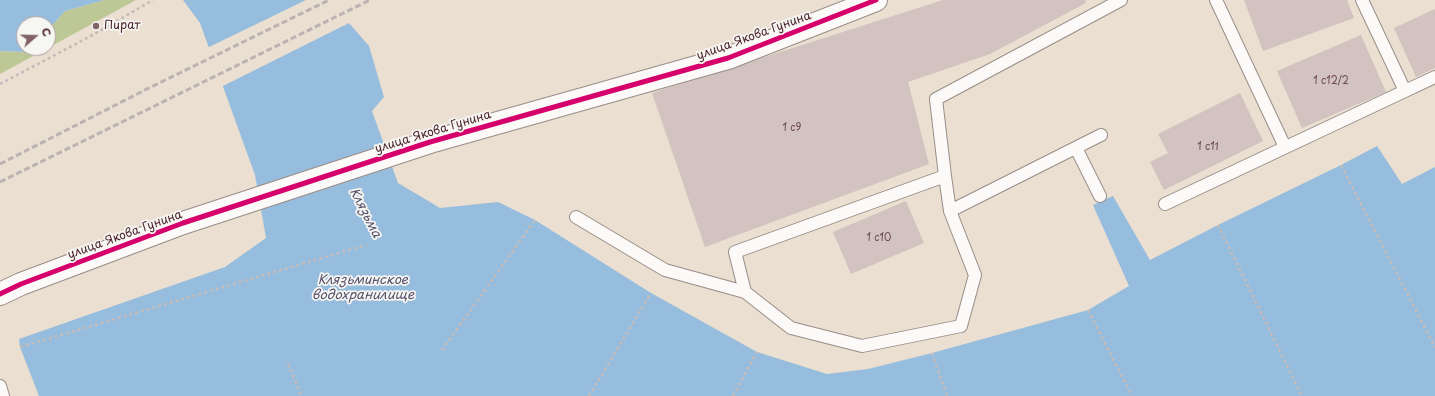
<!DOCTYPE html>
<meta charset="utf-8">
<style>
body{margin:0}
#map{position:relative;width:1435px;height:396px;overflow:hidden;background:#eadfd0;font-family:"Playpen Sans",sans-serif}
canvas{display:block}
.north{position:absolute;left:16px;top:16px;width:40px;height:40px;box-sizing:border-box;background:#f6f6f2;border:1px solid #b1a0a2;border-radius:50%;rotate:70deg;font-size:11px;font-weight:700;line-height:16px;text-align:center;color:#4a1f2b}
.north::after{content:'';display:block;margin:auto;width:14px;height:18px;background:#826265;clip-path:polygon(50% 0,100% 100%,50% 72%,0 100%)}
</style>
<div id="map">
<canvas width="1435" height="396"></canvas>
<div class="north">С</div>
</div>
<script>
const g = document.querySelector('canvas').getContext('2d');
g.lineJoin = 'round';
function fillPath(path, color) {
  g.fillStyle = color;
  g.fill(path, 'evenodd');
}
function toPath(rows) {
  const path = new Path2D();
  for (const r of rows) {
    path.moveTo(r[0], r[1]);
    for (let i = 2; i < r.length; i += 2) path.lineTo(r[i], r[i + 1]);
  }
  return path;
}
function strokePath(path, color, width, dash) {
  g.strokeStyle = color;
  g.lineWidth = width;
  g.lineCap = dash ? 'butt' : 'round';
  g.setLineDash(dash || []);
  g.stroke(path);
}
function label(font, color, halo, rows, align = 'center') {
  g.font = font + ' "Playpen Sans",sans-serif';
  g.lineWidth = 3.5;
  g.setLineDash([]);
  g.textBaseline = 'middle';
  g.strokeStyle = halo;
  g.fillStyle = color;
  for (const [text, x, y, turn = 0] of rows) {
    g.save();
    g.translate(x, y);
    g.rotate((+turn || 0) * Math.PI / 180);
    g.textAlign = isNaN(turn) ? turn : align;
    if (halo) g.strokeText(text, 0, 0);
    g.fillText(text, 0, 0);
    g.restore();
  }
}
const forest = toPath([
 [104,0,136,0,0,74,0,51,27,52,31,48,48,48,48,30,65,11]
]);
const water = toPath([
 [0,0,104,0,65,11,48,30,48,24,24,24,24,48,31,48,27,52,0,51],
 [183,0,329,0,369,46,384,97,372,111,398,183,440,208,498,202,535,220,651,293,757,352,827,374,868,369,932,353,1088,310,1129,286,1093,205,1113,196,1150,260,1218,225,1341,165,1377,146,1402,184,1435,167,1435,396,39,396,20,347,19,339,225,267,266,238,255,175,200,23]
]);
const pier = toPath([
 [306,0,332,0,351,22,221,87,207,48]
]);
const building = toPath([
 [943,0,1085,0,1086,3,990,54,908,82,929,164,705,247,652,93],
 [1244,0,1347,0,1354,18,1263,51],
 [1435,9,1435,68,1416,77,1394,28],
 [1361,35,1386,92,1302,128,1277,71],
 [1240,93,1263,141,1164,190,1150,162,1168,153,1158,134],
 [906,201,924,243,851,274,833,232]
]);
const path = toPath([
 [0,84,89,37,153,0],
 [1341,165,1435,347],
 [1218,225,1302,396],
 [1088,310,1132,396],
 [20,347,366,245],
 [442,350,535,220],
 [932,353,947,396],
 [288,364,302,396],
 [589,396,651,293],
 [733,396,757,352]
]);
const service = toPath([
 [1216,0,1285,147],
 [1362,0,1405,91,1435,77],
 [1076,148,1100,196],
 [945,176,735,252,745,292,791,328,862,346,961,326,975,275,950,211,945,176,936,99,1121,0],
 [1165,204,1405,91],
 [950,211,1101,135],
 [576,217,665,270,745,292],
 [0,386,3,396]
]);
const minor = toPath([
 [0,294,21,284,183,223,430,142,728,58,876,0]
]);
const rail = toPath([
 [0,164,149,88,329,0],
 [0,182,370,0]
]);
const cycleway = toPath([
 [0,294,21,284,183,223,430,142,728,58,876,0]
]);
const markers = [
 [96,26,4,"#826265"]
];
const numberNames = [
 ["1 с12/2",1331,81],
 ["1 с9",792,128],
 ["1 с11",1208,147],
 ["1 с10",879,238]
];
const poiNames = [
 ["Пират",104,26]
];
const streetNames = [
 ["улица Якова Гунина",754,36,-20],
 ["улица Якова Гунина",433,132,-17],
 ["улица Якова Гунина",125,235,-20]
];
const waterNames = [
 ["Клязьма",365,213,63],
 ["Клязьминское",363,280],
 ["водохранилище",363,295]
];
fillPath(forest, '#bdc896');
fillPath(water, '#97bdde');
fillPath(pier, '#eadfd0');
fillPath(building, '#d2c2c0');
strokePath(service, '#998c87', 14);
strokePath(minor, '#998c87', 24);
strokePath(path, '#c3bcbb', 2.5, [3, 3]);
strokePath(service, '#fcfaf8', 12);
strokePath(minor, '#fcfaf8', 22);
strokePath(rail, '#bab3b2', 3, [6, 3]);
strokePath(cycleway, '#d6006c', 5);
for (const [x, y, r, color] of markers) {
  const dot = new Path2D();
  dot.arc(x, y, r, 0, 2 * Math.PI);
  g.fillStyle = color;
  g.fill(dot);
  strokePath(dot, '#f6f6f2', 1.5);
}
label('10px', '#6c4850', null, numberNames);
label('12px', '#4a1f2b', '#f6f6f2', poiNames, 'left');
label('12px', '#4a1f2b', '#f6f6f2', streetNames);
label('italic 13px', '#58516c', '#f6f6f2', waterNames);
</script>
